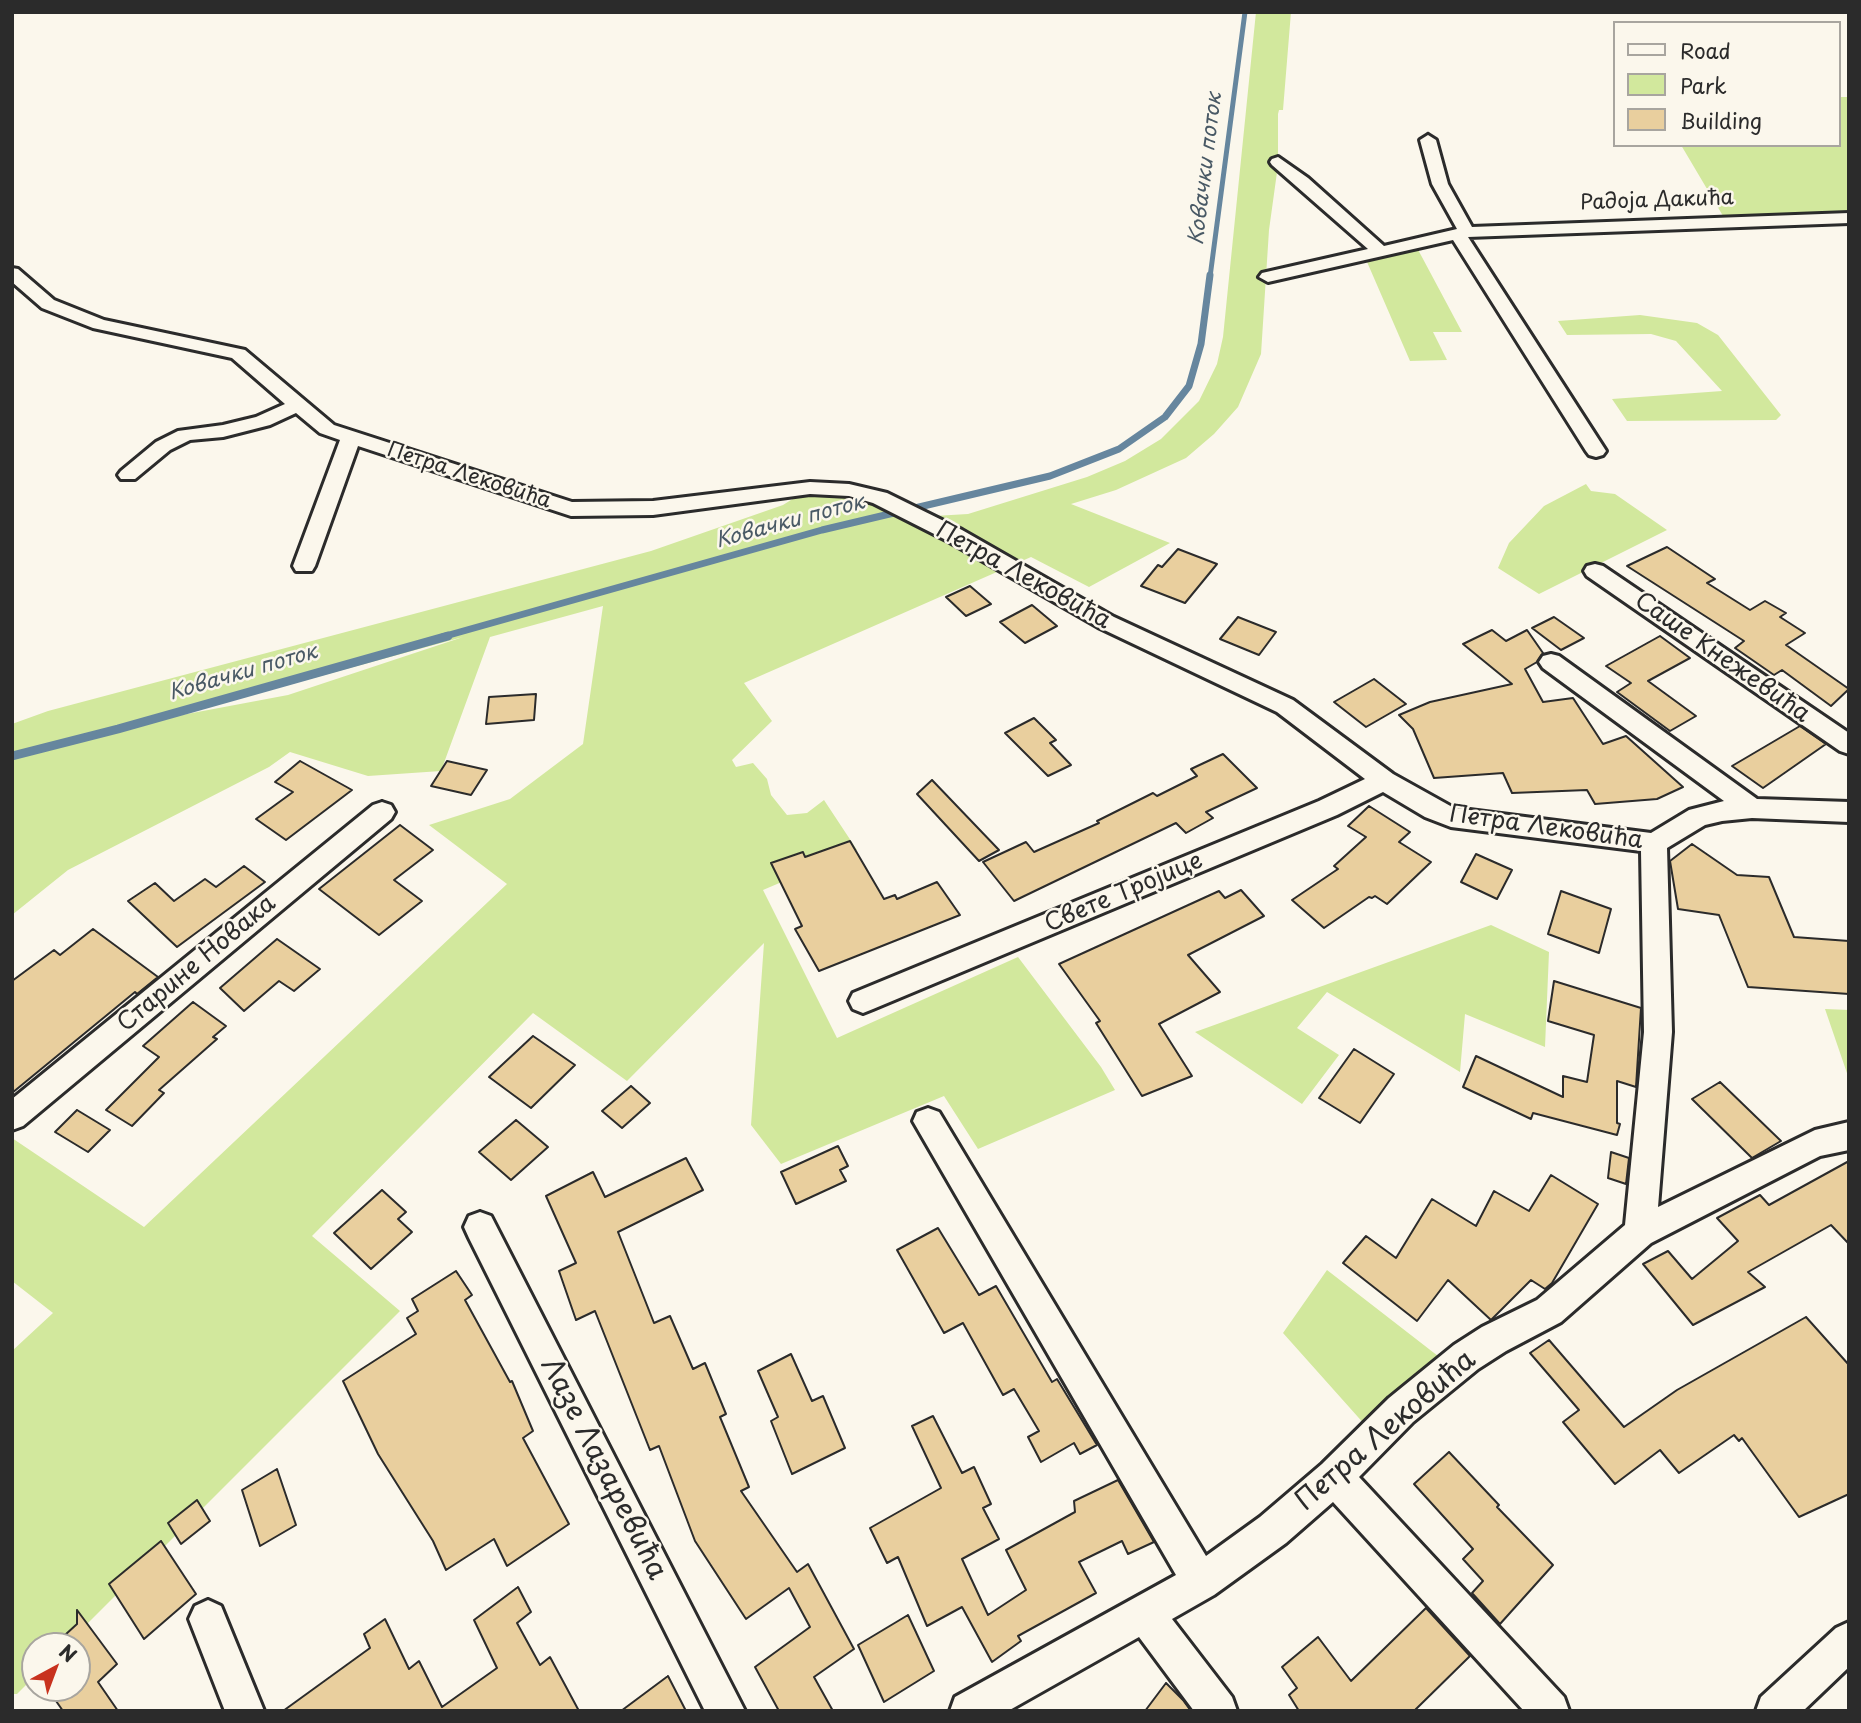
<!DOCTYPE html>
<meta charset="utf-8">
<style>
body{margin:0}
#map{position:relative;width:1861px;height:1723px;overflow:hidden;background:#fbf7ec;font-family:"Playpen Sans",sans-serif}
canvas{display:block}
.frame{position:absolute;inset:0;border:14px solid #2b2b2b;pointer-events:none}
.legend{position:absolute;left:1613px;top:21px;width:228px;height:126px;box-sizing:border-box;background:#fbf7ec;border:2px solid #a8a59f;margin:0;padding:9px 12px;list-style:none;font-size:21px;color:#2b2b2b}
.legend li{display:flex;align-items:center;gap:14px;height:35px}
.legend b{width:35px;border:2px solid #a8a59f}
.north{position:absolute;left:21px;top:1632px;width:70px;height:70px;box-sizing:border-box;background:#fbf7ec;border:2px solid #a8a59f;border-radius:50%;rotate:41deg;font-size:19px;font-weight:700;line-height:28px;text-align:center;color:#2b2b2b}
.north::after{content:'';display:block;margin:auto;width:24px;height:32px;background:#c8321e;clip-path:polygon(50% 0,100% 100%,50% 72%,0 100%)}
</style>
<div id="map">
<canvas width="1861" height="1723"></canvas>
<div class="frame"></div>
<ul class="legend">
<li><b style="height:9px;background:#fbf7ec"></b>Road</li>
<li><b style="height:19px;background:#d2e89d"></b>Park</li>
<li><b style="height:19px;background:#e9cf9e"></b>Building</li>
</ul>
<div class="north">N</div>
</div>
<script>
const g = document.querySelector('canvas').getContext('2d');
g.lineJoin = 'round';
function fillPath(path, color) {
  g.fillStyle = color;
  g.fill(path, 'evenodd');
}
function toPath(rows) {
  const path = new Path2D();
  for (const r of rows) {
    path.moveTo(r[0], r[1]);
    for (let i = 2; i < r.length; i += 2) path.lineTo(r[i], r[i + 1]);
  }
  return path;
}
function strokePath(path, color, width, dash) {
  g.strokeStyle = color;
  g.lineWidth = width;
  g.lineCap = dash ? 'butt' : 'round';
  g.setLineDash(dash || []);
  g.stroke(path);
}
function label(font, color, halo, rows, align = 'center') {
  g.font = font + ' "Playpen Sans",sans-serif';
  g.lineWidth = 5;
  g.setLineDash([]);
  g.textBaseline = 'middle';
  g.strokeStyle = halo;
  g.fillStyle = color;
  for (const [text, x, y, turn = 0] of rows) {
    g.save();
    g.translate(x, y);
    g.rotate((+turn || 0) * Math.PI / 180);
    g.textAlign = isNaN(turn) ? turn : align;
    if (halo) g.strokeText(text, 0, 0);
    g.fillText(text, 0, 0);
    g.restore();
  }
}
const green = toPath([
 [1256,12,1291,12,1283,110,1279,110,1278,114,1278,165,1269,230,1261,354,1238,407,1214,434,1186,458,1116,490,1071,504,1170,543,1089,587,1031,557,744,683,772,721,732,760,736,767,753,763,767,779,771,795,787,815,807,813,824,800,857,850,763,890,837,1038,1018,957,1101,1067,1115,1090,978,1149,944,1096,781,1164,751,1125,764,943,627,1081,533,1013,312,1236,400,1311,65,1646,35,1646,35,1676,17,1694,12,1694,12,1351,53,1313,12,1281,12,1138,144,1227,507,884,429,825,510,799,583,744,603,606,490,637,441,771,368,776,290,752,269,767,68,870,12,915,12,724,48,711,651,551,783,505,810,488,834,488,917,517,968,514,1087,477,1125,461,1161,439,1199,401,1217,364,1223,337],
 [463,637,288,695,171,717],
 [1838,97,1849,97,1849,218,1726,221,1681,145,1838,145],
 [1415,244,1462,332,1433,332,1447,360,1410,361,1364,255],
 [1640,315,1697,323,1718,335,1781,415,1776,420,1627,421,1612,399,1722,391,1676,341,1651,334,1567,335,1558,321],
 [1586,484,1591,491,1615,494,1667,530,1539,594,1498,568,1509,543,1544,506],
 [1491,925,1549,952,1545,1047,1465,1014,1460,1072,1327,992,1297,1028,1339,1055,1302,1104,1195,1032],
 [1825,1009,1849,1010,1849,1079],
 [1327,1270,1447,1363,1366,1426,1283,1333]
]);
const streamFar2 = toPath([
 [1210,277,1245,12]
]);
const streamFar1 = toPath([
 [442,637,822,530,1050,476,1119,449,1165,417,1189,386,1201,344,1210,275]
]);
const stream = toPath([
 [12,756,118,729,448,636]
]);
const building = toPath([
 [1667,547,1715,579,1707,583,1750,610,1765,601,1786,613,1780,617,1805,633,1786,645,1849,689,1831,706,1782,670,1774,675,1735,648,1744,641,1627,566,1667,547],
 [1178,549,1217,564,1185,603,1141,586,1158,565,1162,567,1178,549],
 [970,586,991,604,966,616,946,597,970,586],
 [1032,605,1057,626,1025,643,1000,622,1032,605],
 [1238,617,1276,632,1259,655,1220,639,1238,617],
 [1554,617,1584,638,1561,650,1532,628,1554,617],
 [1492,630,1506,641,1527,630,1543,653,1537,662,1525,669,1543,702,1573,698,1603,744,1626,736,1683,787,1657,799,1595,804,1587,790,1512,793,1503,773,1434,778,1413,729,1399,715,1430,702,1512,684,1463,644,1492,630],
 [1660,636,1690,658,1648,681,1696,716,1670,731,1617,692,1631,683,1606,666,1660,636],
 [1374,679,1406,704,1366,727,1334,702,1374,679],
 [536,694,534,720,486,724,489,697,536,694],
 [1034,718,1056,740,1050,743,1071,765,1048,776,1005,733,1034,718],
 [1800,726,1826,744,1763,788,1732,766,1800,726],
 [1223,754,1257,788,1206,812,1213,818,1186,833,1176,823,1014,901,983,862,1026,842,1034,852,1099,823,1097,821,1153,793,1157,796,1197,776,1191,769,1223,754],
 [300,761,352,790,286,840,256,819,293,792,275,782,300,761],
 [447,761,487,770,471,795,431,786,447,761],
 [932,780,999,850,979,861,917,794,932,780],
 [1369,806,1410,832,1399,842,1431,862,1387,904,1375,896,1372,898,1369,897,1324,928,1292,900,1338,869,1334,866,1366,837,1348,826,1369,806],
 [400,825,433,850,394,880,422,901,379,935,319,889,400,825],
 [850,841,884,899,895,895,897,899,937,882,960,915,819,971,795,929,802,926,771,863,803,852,805,857,850,841],
 [1692,844,1737,875,1769,877,1794,937,1849,941,1849,994,1748,987,1719,915,1678,909,1670,861,1692,844],
 [1476,854,1512,870,1497,899,1461,882,1476,854],
 [244,866,265,882,177,947,128,901,155,883,174,901,205,879,216,887,244,866],
 [1241,890,1264,916,1188,955,1220,992,1159,1024,1192,1076,1142,1096,1096,1023,1100,1021,1059,964,1219,891,1225,898,1241,890],
 [1561,891,1611,909,1599,953,1548,934,1561,891],
 [93,929,158,977,137,994,135,992,12,1093,12,981,54,950,60,955,93,929],
 [277,939,320,969,294,991,279,981,244,1011,220,988,277,939],
 [1554,981,1641,1008,1636,1087,1617,1081,1617,1123,1620,1124,1617,1135,1533,1113,1531,1119,1463,1087,1476,1056,1563,1097,1563,1076,1587,1082,1594,1035,1548,1021,1554,981],
 [193,1002,226,1026,213,1037,217,1039,159,1090,164,1093,132,1126,106,1110,159,1057,143,1046,193,1002],
 [533,1036,575,1065,531,1108,489,1077,533,1036],
 [1354,1049,1394,1074,1360,1123,1319,1098,1354,1049],
 [1720,1082,1781,1141,1752,1158,1692,1099,1720,1082],
 [631,1086,650,1103,622,1128,602,1111,631,1086],
 [77,1110,110,1130,88,1152,55,1132,77,1110],
 [516,1120,548,1147,511,1180,479,1152,516,1120],
 [838,1146,848,1166,840,1170,846,1181,796,1204,781,1172,838,1146],
 [1611,1152,1629,1158,1626,1184,1608,1178,1611,1152],
 [686,1158,703,1190,618,1232,654,1323,670,1316,693,1369,705,1363,726,1414,720,1417,749,1487,741,1491,797,1572,808,1564,854,1649,814,1677,833,1711,779,1711,755,1667,810,1627,789,1588,746,1619,695,1541,659,1446,650,1450,595,1311,576,1320,559,1271,576,1263,546,1196,593,1172,605,1197,686,1158],
 [1849,1161,1849,1244,1831,1225,1748,1272,1765,1287,1693,1325,1643,1264,1668,1251,1692,1279,1738,1241,1717,1218,1760,1195,1769,1205,1849,1161],
 [1551,1175,1598,1204,1552,1283,1545,1289,1531,1280,1491,1320,1448,1280,1417,1321,1343,1263,1366,1236,1396,1258,1432,1199,1476,1226,1494,1191,1529,1211,1551,1175],
 [382,1190,406,1212,398,1219,412,1232,371,1269,334,1233,382,1190],
 [938,1228,979,1295,996,1286,1052,1382,1057,1379,1097,1445,1080,1454,1074,1443,1041,1462,1028,1437,1039,1431,1014,1389,1003,1395,963,1323,944,1333,897,1250,938,1228],
 [456,1271,472,1295,465,1300,510,1382,512,1381,533,1431,523,1438,569,1524,507,1566,494,1539,446,1570,433,1541,378,1454,343,1381,416,1334,407,1318,418,1311,412,1299,456,1271],
 [1806,1317,1849,1365,1849,1494,1799,1517,1742,1438,1739,1441,1734,1435,1679,1473,1660,1450,1615,1484,1563,1422,1579,1410,1530,1353,1549,1340,1624,1427,1677,1390,1806,1317],
 [791,1354,812,1401,823,1396,845,1448,792,1474,771,1421,778,1417,758,1371,791,1354],
 [933,1416,962,1473,974,1467,991,1504,983,1508,999,1539,962,1559,988,1615,1026,1590,1006,1550,1075,1512,1074,1501,1118,1480,1154,1542,1128,1554,1122,1541,1079,1562,1096,1593,1018,1636,1021,1641,992,1662,962,1607,927,1626,898,1557,887,1563,870,1528,941,1488,912,1426,933,1416],
 [1449,1452,1499,1505,1497,1507,1553,1565,1500,1624,1472,1593,1483,1581,1463,1559,1473,1549,1414,1484,1449,1452],
 [277,1469,296,1525,260,1546,242,1490,277,1469],
 [197,1500,210,1521,181,1544,168,1523,197,1500],
 [161,1541,196,1594,144,1639,109,1584,161,1541],
 [518,1587,531,1612,517,1623,540,1665,550,1657,579,1711,283,1711,370,1648,364,1634,385,1619,409,1669,419,1661,442,1707,497,1668,474,1620,518,1587],
 [1426,1608,1470,1656,1414,1711,1299,1711,1289,1695,1297,1688,1282,1667,1318,1637,1351,1681,1426,1608],
 [77,1610,117,1664,98,1682,118,1711,63,1711,47,1688,77,1688,77,1646,53,1646,77,1624,77,1610],
 [908,1615,934,1671,884,1702,858,1645,908,1615],
 [668,1676,686,1711,621,1711,668,1676],
 [1166,1683,1183,1700,1191,1711,1145,1711,1166,1683]
]);
const minor = toPath([
 [1428,135,1436,140,1448,184,1472,227,1849,213,1849,223,1468,237,1606,451,1603,455,1596,457,1589,455,1586,451,1453,240,1268,282,1259,277,1262,273,1368,249,1272,165,1270,162,1272,159,1278,157,1308,178,1384,246,1457,229,1432,184,1420,140,1428,135],
 [12,268,18,269,54,300,104,320,245,350,334,425,572,502,653,501,810,482,849,484,887,493,962,530,1114,617,1293,700,1393,774,1454,808,1651,833,1689,810,1724,801,1543,668,1539,662,1543,656,1551,654,1559,656,1757,799,1849,802,1849,822,1752,818,1722,821,1705,825,1667,848,1672,1032,1658,1207,1815,1130,1849,1122,1849,1150,1820,1156,1651,1243,1561,1322,1506,1351,1478,1369,1413,1422,1359,1477,1564,1697,1569,1711,1524,1711,1333,1502,1286,1543,1214,1595,1172,1619,1232,1697,1237,1711,1194,1711,1139,1637,1008,1711,950,1711,955,1697,1176,1575,913,1121,917,1112,928,1108,939,1112,1206,1556,1260,1517,1322,1464,1389,1398,1454,1345,1482,1327,1537,1300,1625,1225,1644,1032,1641,851,1451,827,1425,817,1383,792,1337,815,873,1009,863,1013,853,1009,849,1001,853,993,1319,801,1365,779,1277,712,1098,627,946,540,873,503,849,496,810,494,653,515,571,516,358,446,315,566,312,571,296,571,293,566,340,440,320,433,296,413,270,425,223,437,190,440,170,450,135,479,121,479,118,475,121,471,156,442,178,431,223,425,256,417,285,404,232,358,93,328,42,308,12,282,12,268],
 [1595,564,1603,566,1849,733,1849,754,1840,751,1587,576,1584,571,1587,566,1595,564],
 [382,802,391,805,395,812,391,819,23,1126,12,1130,12,1099,373,805,382,802],
 [480,1212,491,1216,745,1711,705,1711,469,1238,464,1227,469,1216,480,1212],
 [208,1600,221,1606,264,1711,225,1711,189,1619,195,1606,208,1600],
 [1849,1622,1849,1667,1803,1711,1756,1711,1761,1697,1836,1628,1849,1622]
]);
const farWaternames = [
 ["Ковачки поток",1206,169,-83],
 ["Ковачки поток",790,522,-15],
 ["Ковачки поток",243,673,-16]
];
const farStreetnames = [
 ["Радоја Дакића",1657,201,-2],
 ["Петра Лековића",469,476,18]
];
const streetNames = [
 ["Петра Лековића",1023,576,29],
 ["Саше Кнежевића",1722,658,35],
 ["Петра Лековића",1546,828,8],
 ["Свете Тројице",1124,893,-23],
 ["Старине Новака",197,964,-40]
];
const nearStreetnames = [
 ["Петра Лековића",1386,1431,-41],
 ["Лазе Лазаревића",603,1469,63]
];
fillPath(green, '#d2e89d');
strokePath(streamFar2, '#66869e', 5);
strokePath(streamFar1, '#66869e', 7);
strokePath(stream, '#66869e', 9);
fillPath(building, '#e9cf9e');
strokePath(building, '#2b2b2b', 2);
strokePath(minor, '#2b2b2b', 6);
fillPath(minor, '#fbf7ec');
label('italic 21px', '#495965', '#fbf7ec', farWaternames);
label('21px', '#2b2b2b', '#fbf7ec', farStreetnames);
label('24px', '#2b2b2b', '#fbf7ec', streetNames);
label('28px', '#2b2b2b', '#fbf7ec', nearStreetnames);
</script>
